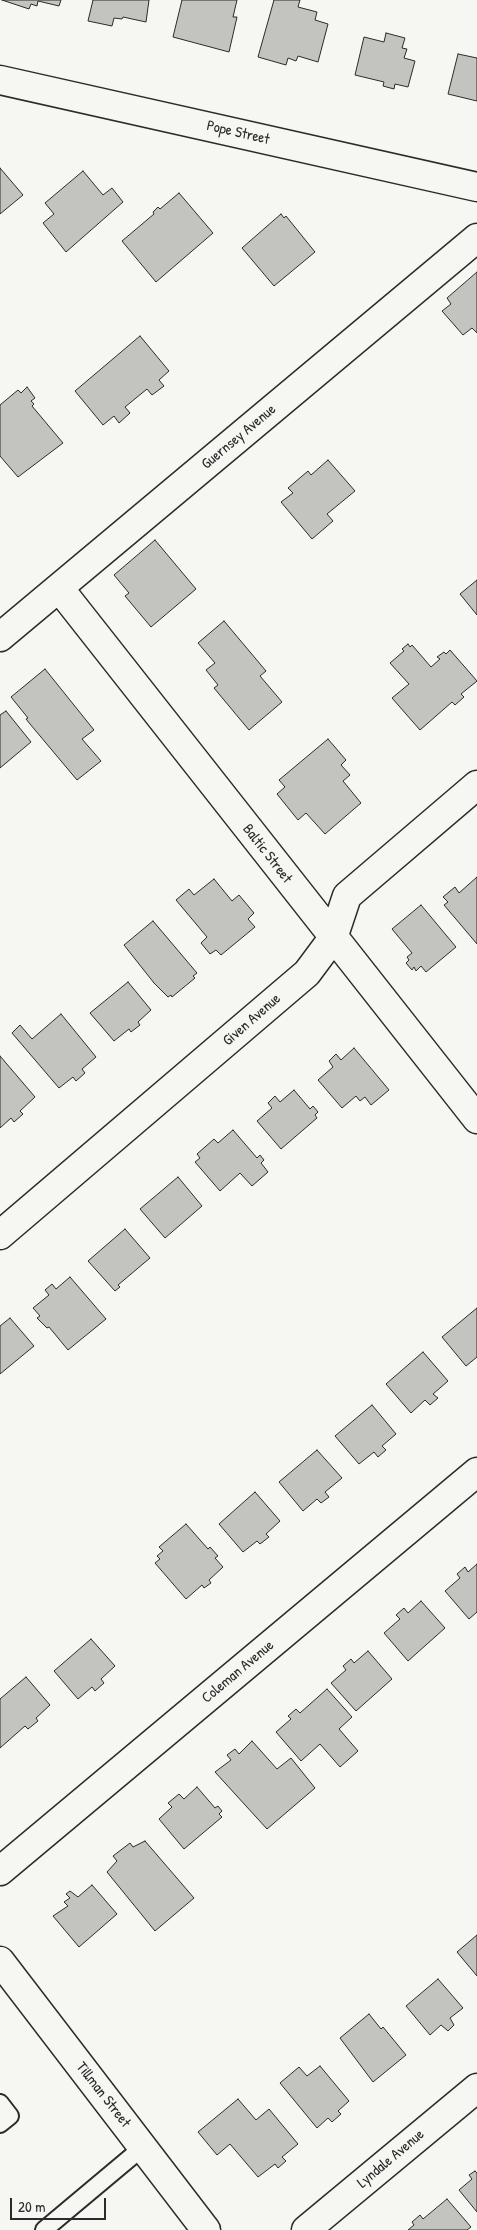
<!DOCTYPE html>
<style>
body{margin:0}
#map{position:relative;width:477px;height:2230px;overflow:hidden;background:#f6f6f2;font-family:"Patrick Hand",sans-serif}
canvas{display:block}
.scale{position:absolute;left:10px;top:2198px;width:96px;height:22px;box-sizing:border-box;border:2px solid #2b2b2b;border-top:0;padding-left:6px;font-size:15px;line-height:18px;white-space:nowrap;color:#2b2b2b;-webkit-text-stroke:4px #f6f6f2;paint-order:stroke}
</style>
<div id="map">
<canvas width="477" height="2230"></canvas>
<div class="scale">20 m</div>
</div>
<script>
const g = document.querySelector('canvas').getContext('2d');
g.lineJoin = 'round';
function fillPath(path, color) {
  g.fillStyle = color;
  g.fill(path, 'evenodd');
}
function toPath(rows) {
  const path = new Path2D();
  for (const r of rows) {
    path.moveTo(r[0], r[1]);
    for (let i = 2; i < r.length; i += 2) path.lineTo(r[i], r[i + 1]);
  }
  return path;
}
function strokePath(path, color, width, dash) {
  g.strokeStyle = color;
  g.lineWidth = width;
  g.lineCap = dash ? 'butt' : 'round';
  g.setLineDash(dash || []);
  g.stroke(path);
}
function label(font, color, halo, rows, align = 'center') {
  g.font = font + ' "Patrick Hand",sans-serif';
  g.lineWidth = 5;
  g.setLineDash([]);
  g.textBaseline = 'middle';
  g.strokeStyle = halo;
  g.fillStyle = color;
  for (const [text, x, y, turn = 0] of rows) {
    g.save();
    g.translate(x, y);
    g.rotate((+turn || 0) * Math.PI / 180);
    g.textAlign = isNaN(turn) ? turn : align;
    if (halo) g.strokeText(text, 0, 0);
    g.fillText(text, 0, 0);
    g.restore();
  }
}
const building = toPath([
 [2,0,61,0,59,6,38,1,37,6,31,4,29,9,2,0],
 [93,0,149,0,146,22,123,17,122,19,114,18,112,26,88,21,93,0],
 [182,0,237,0,233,17,237,17,229,52,173,37,182,0],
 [274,0,300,0,298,7,317,12,315,20,328,24,318,62,298,56,296,61,288,58,286,65,258,57,274,0],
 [386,33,405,38,402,48,407,49,404,58,415,61,408,87,395,84,394,89,383,86,384,82,355,75,364,37,384,42,386,33],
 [458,54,477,58,477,101,448,94,458,54],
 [0,168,23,195,0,214,0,168],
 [83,171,103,195,112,188,123,202,66,252,43,223,54,214,45,203,83,171],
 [179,193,213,233,156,282,122,241,154,214,153,212,158,207,160,209,179,193],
 [281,214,284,218,286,216,315,252,274,286,242,248,281,214],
 [477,272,477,333,472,328,463,335,442,311,451,304,447,298,477,272],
 [140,336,169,371,159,380,164,386,152,395,147,389,125,407,130,413,119,423,114,416,103,425,75,391,140,336],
 [27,387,35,398,31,401,34,404,32,406,63,443,18,477,0,456,0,405,18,390,21,393,27,387],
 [328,460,355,491,327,514,333,521,312,539,281,502,293,493,288,488,308,471,311,475,328,460],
 [155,540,196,589,151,627,125,596,129,593,114,575,155,540],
 [477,580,477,615,460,594,477,580],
 [224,621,266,671,260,676,282,702,249,730,214,688,218,685,206,670,215,663,198,643,224,621],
 [408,644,410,647,412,645,431,667,440,659,437,657,444,652,446,654,450,650,477,681,461,694,464,697,455,705,452,702,420,730,392,698,409,684,390,663,404,651,402,649,408,644],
 [45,669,94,730,82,739,101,761,77,780,30,724,26,719,28,718,11,697,45,669],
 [6,711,31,742,0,768,0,715,6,711],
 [328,739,346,760,341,765,350,775,343,781,361,803,325,834,306,813,298,820,277,794,285,787,279,780,328,739],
 [477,877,477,944,444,905,448,902,443,897,455,887,459,893,477,877],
 [214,879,232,901,239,895,254,913,248,919,255,927,221,955,216,950,210,954,201,943,207,937,176,900,189,889,194,895,214,879],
 [421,905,456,947,426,972,421,966,416,971,414,967,412,970,406,963,409,960,407,957,412,953,392,929,421,905],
 [153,921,197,973,193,976,195,978,172,997,171,995,168,997,154,983,124,945,153,921],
 [128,982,151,1010,138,1022,140,1025,131,1032,129,1029,114,1041,90,1013,128,982],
 [61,1014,96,1057,82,1069,85,1073,76,1081,73,1077,59,1088,12,1033,20,1025,32,1039,61,1014],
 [354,1048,389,1090,371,1105,365,1097,360,1101,356,1096,342,1108,318,1080,333,1067,329,1061,336,1054,341,1060,354,1048],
 [0,1056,35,1097,20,1111,23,1114,14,1122,11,1118,0,1128,0,1056],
 [294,1090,310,1109,313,1106,318,1112,315,1115,317,1118,281,1149,257,1121,272,1108,268,1103,275,1096,280,1102,294,1090],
 [233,1130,257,1158,260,1155,264,1160,261,1163,268,1172,252,1186,240,1173,220,1191,195,1162,200,1158,197,1154,214,1139,218,1143,233,1130],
 [178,1177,202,1206,165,1238,140,1209,178,1177],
 [125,1229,150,1258,118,1285,120,1287,115,1291,88,1261,125,1229],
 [70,1277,106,1319,68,1350,49,1327,47,1328,37,1318,40,1316,33,1308,49,1295,45,1290,52,1284,56,1289,70,1277],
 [477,1308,477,1357,466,1366,442,1337,477,1308],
 [10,1318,34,1346,0,1374,0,1326,10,1318],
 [423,1352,448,1381,433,1394,438,1398,430,1405,425,1400,411,1413,386,1384,423,1352],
 [372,1405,396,1434,382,1446,386,1450,378,1457,374,1452,359,1464,335,1436,372,1405],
 [317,1450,342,1478,325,1492,329,1497,321,1503,317,1499,303,1511,279,1482,317,1450],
 [255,1492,280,1521,266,1534,269,1537,260,1544,257,1541,243,1552,219,1524,255,1492],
 [186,1524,208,1549,210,1547,218,1556,215,1558,223,1567,209,1580,211,1583,204,1588,202,1585,186,1599,155,1563,160,1559,157,1556,163,1551,159,1547,186,1524],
 [477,1564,477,1612,469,1619,445,1591,460,1578,457,1574,465,1567,468,1572,477,1564],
 [421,1601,445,1628,408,1661,384,1633,400,1619,396,1615,404,1608,408,1613,421,1601],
 [91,1639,115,1666,101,1679,104,1683,95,1691,92,1687,78,1699,54,1671,91,1639],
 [368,1651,392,1679,356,1711,331,1683,346,1670,343,1666,351,1659,354,1663,368,1651],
 [26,1677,50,1705,36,1718,38,1721,28,1729,25,1726,0,1748,0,1699,26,1677],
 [327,1689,352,1717,339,1729,358,1751,340,1767,320,1744,301,1761,276,1732,291,1719,288,1716,296,1709,300,1713,327,1689],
 [252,1741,277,1769,291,1758,315,1788,267,1829,215,1772,231,1760,227,1755,235,1749,239,1754,252,1741],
 [197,1787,215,1808,218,1806,222,1811,219,1814,222,1817,184,1849,159,1819,172,1807,168,1803,179,1794,184,1799,197,1787],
 [145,1841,194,1898,155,1931,107,1872,117,1861,113,1856,130,1843,133,1847,145,1841],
 [92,1885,117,1914,79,1947,53,1916,68,1906,64,1902,70,1898,66,1894,70,1891,78,1897,92,1885],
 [477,1935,477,1976,457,1952,477,1935],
 [438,1979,463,2008,450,2018,454,2025,448,2031,441,2025,430,2035,406,2006,438,1979],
 [369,2014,381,2029,383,2027,406,2055,373,2082,340,2038,369,2014],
 [320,2066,349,2101,338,2111,341,2114,332,2122,328,2118,317,2128,280,2083,299,2067,307,2076,320,2066],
 [238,2099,256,2120,269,2109,298,2144,282,2157,286,2161,278,2168,275,2164,258,2177,230,2144,217,2155,198,2132,238,2099],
 [475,2171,477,2173,477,2212,459,2190,472,2179,469,2175,475,2171],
 [447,2199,471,2227,467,2230,408,2230,414,2225,412,2222,420,2215,423,2219,447,2199]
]);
const service = toPath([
 [0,2103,10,2116,0,2124],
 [44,2230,143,2147]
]);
const minor = toPath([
 [59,588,477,1119],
 [0,637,477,238],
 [0,1235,307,973,333,938,347,896,477,785],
 [0,1871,477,1472],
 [0,1961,206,2230],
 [306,2230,477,2088]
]);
const tertiary = toPath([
 [0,80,477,187]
]);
const streetNames = [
 ["Pope Street",238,133,13],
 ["Guernsey Avenue",239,437,-40],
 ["Baltic Street",267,854,52],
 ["Given Avenue",252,1020,-41],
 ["Coleman Avenue",238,1672,-40],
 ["Tillman Street",103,2095,52],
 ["Lyndale Avenue",391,2159,-40]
];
fillPath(building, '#c3c3c0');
strokePath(building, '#2b2b2b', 1);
strokePath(service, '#2b2b2b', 20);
strokePath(minor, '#2b2b2b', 31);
strokePath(tertiary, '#2b2b2b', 31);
strokePath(service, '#f6f6f2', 16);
strokePath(minor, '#f6f6f2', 28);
strokePath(tertiary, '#f6f6f2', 28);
label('15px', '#2b2b2b', '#f6f6f2', streetNames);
</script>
